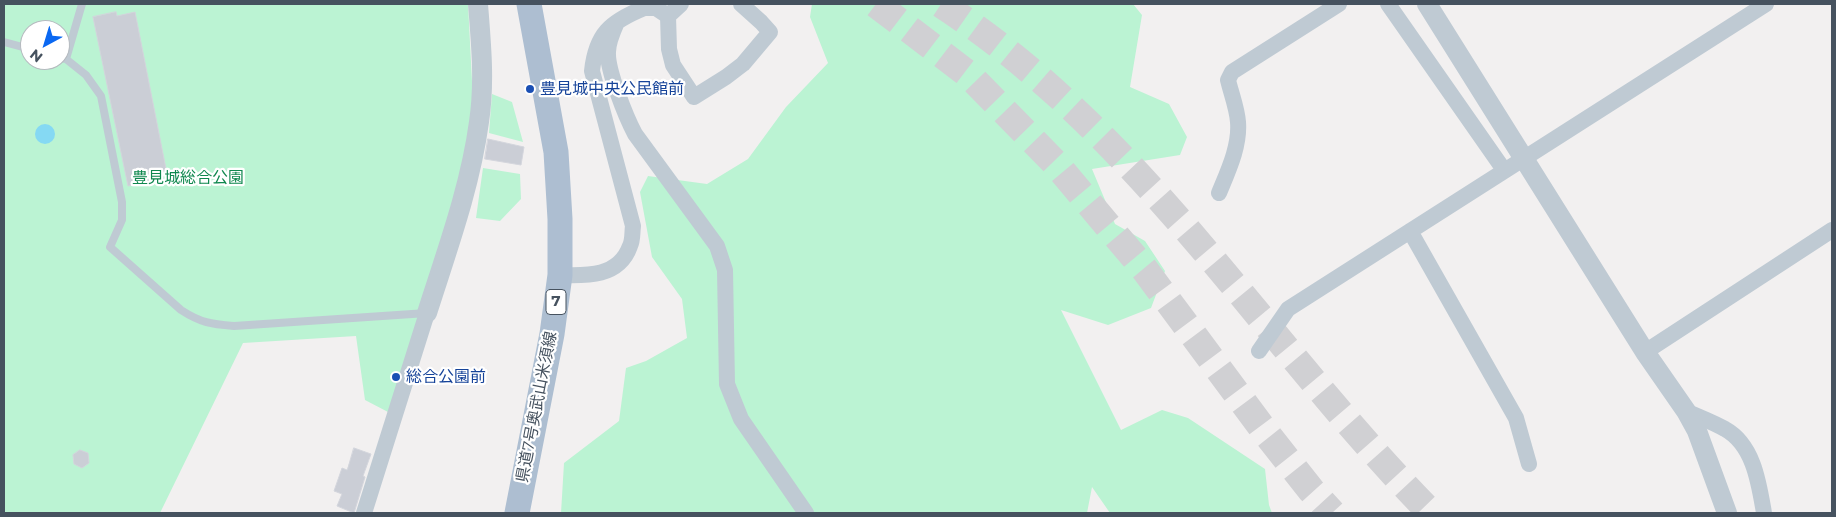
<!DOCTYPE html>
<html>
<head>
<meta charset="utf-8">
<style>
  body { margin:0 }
  #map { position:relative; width:1836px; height:517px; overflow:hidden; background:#f2f0f0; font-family:Montserrat,sans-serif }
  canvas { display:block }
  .frame { position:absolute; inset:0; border:5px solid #46525f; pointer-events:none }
  .north { position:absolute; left:20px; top:20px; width:50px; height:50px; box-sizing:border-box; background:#fff; border:1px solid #b5babf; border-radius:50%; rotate:219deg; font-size:14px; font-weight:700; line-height:20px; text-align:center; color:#46525f }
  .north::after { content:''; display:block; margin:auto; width:18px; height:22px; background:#0a68f2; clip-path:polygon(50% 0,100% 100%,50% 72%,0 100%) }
</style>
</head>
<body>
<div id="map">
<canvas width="1836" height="517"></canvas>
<div class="frame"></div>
<div class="north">N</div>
</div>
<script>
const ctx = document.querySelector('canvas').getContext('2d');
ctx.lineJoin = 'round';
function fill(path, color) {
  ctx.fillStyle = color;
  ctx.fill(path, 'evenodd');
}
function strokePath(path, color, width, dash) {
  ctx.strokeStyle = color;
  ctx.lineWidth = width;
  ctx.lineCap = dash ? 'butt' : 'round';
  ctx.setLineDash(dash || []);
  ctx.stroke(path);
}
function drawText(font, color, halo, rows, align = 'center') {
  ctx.font = font + ' Montserrat,"Noto Sans JP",sans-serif';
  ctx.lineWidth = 4.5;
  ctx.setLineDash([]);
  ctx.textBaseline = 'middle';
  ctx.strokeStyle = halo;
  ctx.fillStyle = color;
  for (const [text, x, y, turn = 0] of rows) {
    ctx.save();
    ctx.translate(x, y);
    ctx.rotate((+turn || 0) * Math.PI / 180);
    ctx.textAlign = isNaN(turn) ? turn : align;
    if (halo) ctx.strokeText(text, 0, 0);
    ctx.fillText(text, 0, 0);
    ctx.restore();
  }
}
const green = new Path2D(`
  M 4,4 L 468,4 L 474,119 L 452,216 L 388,412 L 365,400 L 356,336 L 243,343 L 160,513 L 4,513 ZM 30,30 L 60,30 L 60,60 L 30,60 Z
  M 812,4 L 1133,4 L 1142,15 L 1130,87 L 1169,104 L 1187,137 L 1180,155 L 1092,169 L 1115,224 L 1145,241 L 1165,271 L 1151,308 L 1108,325 L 1061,310 L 1121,430 L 1162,410 L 1188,418 L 1265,469 L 1269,505 L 1272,513 L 1110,513 L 1092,487 L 1087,513 L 561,513 L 564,463 L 619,421 L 626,368 L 646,361 L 687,338 L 682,299 L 652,257 L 640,192 L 648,176 L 707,184 L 748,159 L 786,107 L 828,63 L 810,17 Z
  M 492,94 L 512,102 L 523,142 L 489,133 Z
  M 483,168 L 520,174 L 521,199 L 500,221 L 476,218 Z`);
const water = new Path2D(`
  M35 134a10 10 0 1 1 20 0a10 10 0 1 1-20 0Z`);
const building = new Path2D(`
  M 116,12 L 117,16 L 135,12 L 167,174 L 152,176 L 152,181 L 128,186 L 93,17 Z
  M 488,139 L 524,147 L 521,165 L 485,159 Z
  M 354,448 L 371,454 L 363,476 L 365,477 L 354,513 L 337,506 L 342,494 L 334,491 L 342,468 L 347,470 Z
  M 80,450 L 88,453 L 89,463 L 82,468 L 74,464 L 73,455 Z`);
const motorwayTunnel = new Path2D(`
  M 876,4 L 969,75 L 1056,164 L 1145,270 L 1266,433 L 1311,490 L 1332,513
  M 941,4 C 1142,134 1266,345 1431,513`);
const service = new Path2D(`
  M 4,42 L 30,49
  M 60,58 L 66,59 L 86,75 L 101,96 L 122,202 L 122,220 L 110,247 L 181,310 C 201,323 211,324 234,326 L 427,313
  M 66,59 L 82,4`);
const minor = new Path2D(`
  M 1388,4 L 1504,170
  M 644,8 L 656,8 L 668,16 L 669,49 L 673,65 L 694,97 L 726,77 L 743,64 L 770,32 L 761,22 L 741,4
  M 668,16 L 681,4
  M 617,22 C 613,31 608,42 608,52 C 607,70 626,117 635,134 L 717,246 L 725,270 L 727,384 L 741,419 L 806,513
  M 1219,193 C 1228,171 1240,146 1238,122 C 1237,108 1231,93 1228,80 L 1232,72 L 1339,4
  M 1410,231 L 1516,418 L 1529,464
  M 560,275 C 587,276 619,277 630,246 C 633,240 632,233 633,226 L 592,71 C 596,34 610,22 644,8 L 644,4
  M 1259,351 L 1288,309 L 1766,4
  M 1645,352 L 1832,230
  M 1686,411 C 1699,417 1713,422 1725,429 C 1754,445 1759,484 1764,513
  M 364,513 L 427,313`);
const tertiary = new Path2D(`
  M 1427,4 L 1645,352 L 1686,411 L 1697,431 L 1727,513
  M 427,313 C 447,250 470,188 479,122 C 485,82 481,43 478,4`);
const primary = new Path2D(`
  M 517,513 L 552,334 L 560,275 L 560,219 L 556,152 L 529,4`);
const markers = [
  [530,89,5,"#1a4fb4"],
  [396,377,5,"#1a4fb4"]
];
const shields = [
  [556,302,20]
];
const shieldNames = [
  ["7",556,302]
];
const transitNames = [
  ["豊見城中央公民館前",540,89],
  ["総合公園前",406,377]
];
const parkNames = [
  ["豊見城総合公園",188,178]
];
const streetNames = [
  ["県道7号奥武山米須線",537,407,-79]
];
fill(green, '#bbf3d3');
fill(water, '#85d9f3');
fill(building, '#cbced6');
strokePath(building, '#d3d5dc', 1);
strokePath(motorwayTunnel, '#d0d0d3', 28, [28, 14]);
strokePath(service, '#bfcad3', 8);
strokePath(minor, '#bfcad3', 16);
strokePath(tertiary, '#bfcad3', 20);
strokePath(primary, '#adbed1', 25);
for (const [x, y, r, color] of markers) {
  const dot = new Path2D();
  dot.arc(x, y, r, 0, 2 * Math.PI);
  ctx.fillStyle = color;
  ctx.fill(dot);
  strokePath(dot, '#fff', 2);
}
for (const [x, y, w] of shields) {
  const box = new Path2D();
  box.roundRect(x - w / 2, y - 12.5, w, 25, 4);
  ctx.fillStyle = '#fff';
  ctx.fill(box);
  strokePath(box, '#46525f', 1);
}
drawText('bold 15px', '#46525f', null, shieldNames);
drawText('16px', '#164399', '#fff', transitNames, 'left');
drawText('16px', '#10884f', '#fff', parkNames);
drawText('16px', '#46525f', '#fff', streetNames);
</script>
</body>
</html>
